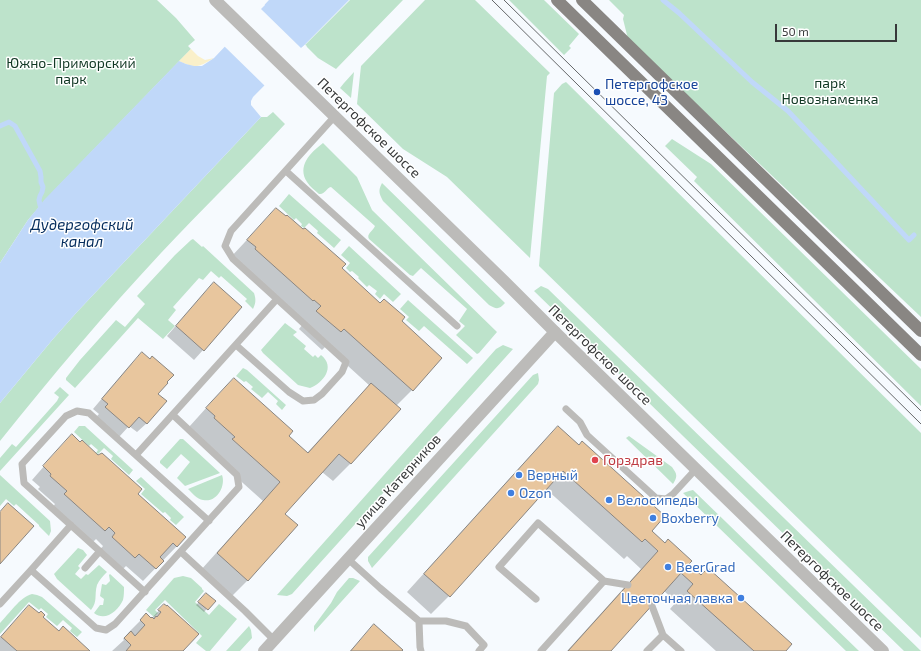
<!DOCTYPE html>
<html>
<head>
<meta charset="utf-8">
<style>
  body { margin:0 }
  #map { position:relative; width:921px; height:651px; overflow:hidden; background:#f6fafe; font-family:"Exo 2",sans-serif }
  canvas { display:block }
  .scale { position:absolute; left:775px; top:24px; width:122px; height:18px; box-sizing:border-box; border:2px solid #37393a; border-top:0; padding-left:5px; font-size:12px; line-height:14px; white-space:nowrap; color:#37393a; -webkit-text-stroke:3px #fff; paint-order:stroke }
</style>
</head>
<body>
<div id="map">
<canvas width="921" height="651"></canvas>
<div class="scale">50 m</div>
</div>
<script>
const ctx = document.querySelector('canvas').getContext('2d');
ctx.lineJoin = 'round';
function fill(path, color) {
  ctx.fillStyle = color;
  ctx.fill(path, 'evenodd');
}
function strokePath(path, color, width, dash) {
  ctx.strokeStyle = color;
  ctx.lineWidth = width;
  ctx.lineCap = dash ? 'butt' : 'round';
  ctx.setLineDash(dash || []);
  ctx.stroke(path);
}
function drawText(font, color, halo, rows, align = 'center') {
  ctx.font = font + ' "Exo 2",sans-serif';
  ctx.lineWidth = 3;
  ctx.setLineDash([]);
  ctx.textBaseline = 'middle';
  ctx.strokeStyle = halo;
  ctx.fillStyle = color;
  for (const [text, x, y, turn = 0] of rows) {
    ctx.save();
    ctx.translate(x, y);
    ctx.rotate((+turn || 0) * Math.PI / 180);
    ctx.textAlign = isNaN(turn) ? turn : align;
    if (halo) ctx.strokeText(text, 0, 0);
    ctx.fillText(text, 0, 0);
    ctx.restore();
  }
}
const green = new Path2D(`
  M 0,0 L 157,0 L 176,18 L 195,40 L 188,46 L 191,49 L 46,199 L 28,220 L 0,263 Z
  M 350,0 L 403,0 L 336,69 L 318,58 L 305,45 Z
  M 425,0 L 475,0 L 550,73 L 547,76 L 530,258 L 447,177 L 403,149 L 357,104 L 361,66 Z
  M 509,0 L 544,0 L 579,34 L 569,46 L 571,48 L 564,55 Z
  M 609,0 L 921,0 L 921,317 L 628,39 L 623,19 L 624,15 Z
  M 354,72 L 351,98 L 340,88 L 344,83 Z
  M 566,82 L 921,433 L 921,638 L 539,266 L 554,93 L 562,84 Z
  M 273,112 L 285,124 C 245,168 202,209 161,253 C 105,313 52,376 0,441 L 0,403 L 53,339 L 77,312 L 261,117 L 267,117 Z
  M 672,139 L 711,164 L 921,369 L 921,406 L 694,181 L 697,177 L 665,146 Z
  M 323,143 L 357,177 L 372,210 L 497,332 L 479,353 L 477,354 L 456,335 L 465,326 L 459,321 L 467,309 L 421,268 L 413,276 L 410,275 L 369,239 C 366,234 373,231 375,226 L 331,187 C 326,188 325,195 319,194 C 315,190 310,187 307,182 C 297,166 310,153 323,143 Z
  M 382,183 L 505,303 C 499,310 496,309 489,305 L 383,201 C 379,193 378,191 382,183 Z
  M 289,194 L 341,240 L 334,248 L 317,233 L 318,231 L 309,223 L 304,228 L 301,226 L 302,224 L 296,218 L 294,220 L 279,206 Z
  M 193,239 L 202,247 L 203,246 L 254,293 C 256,299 256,303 253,309 L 245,301 L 247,299 L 221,276 L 219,278 L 211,271 L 203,280 L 199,278 L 173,307 L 176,310 L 168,320 L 175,326 L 163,339 L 138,318 L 75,388 L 66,380 L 66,378 L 80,360 L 116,320 L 125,327 L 145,304 L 137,296 L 175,255 L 191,240 Z
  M 349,246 L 401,294 L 393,302 L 384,294 L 380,299 L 375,294 L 377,291 L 369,285 L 367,287 L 358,278 L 359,277 L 352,271 L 350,272 L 346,268 L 350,263 L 341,255 Z
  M 541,286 L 548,289 L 921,651 L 904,651 L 534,291 Z
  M 408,300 L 473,358 L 467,364 L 424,326 L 419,331 L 406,320 L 409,317 L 400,309 Z
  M 285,323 L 297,332 L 293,335 L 306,346 L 304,349 L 313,357 L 315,355 L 318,358 L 321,355 C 336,367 323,383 310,388 L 298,385 L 263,353 L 261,350 Z
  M 503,345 L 513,349 L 292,594 L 287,596 L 277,595 L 496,349 Z
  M 243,368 L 247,370 L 286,405 L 282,410 L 276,404 L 278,401 L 268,392 L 262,398 L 251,389 L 253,387 L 246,381 L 244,382 L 236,376 Z
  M 538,373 L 539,380 L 538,384 L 372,568 L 368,561 L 368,557 L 533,375 Z
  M 60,387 L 69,395 L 0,471 L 0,458 L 12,444 L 16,447 L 57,401 L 59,397 L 54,393 Z
  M 79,426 L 85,426 L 87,428 L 133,470 L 129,475 L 111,459 L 113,456 L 104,448 L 98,454 L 96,453 L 98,450 L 91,444 L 89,446 L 74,432 Z
  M 629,436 L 672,467 C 677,474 678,476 673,484 L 626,438 Z
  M 180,439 L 183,439 L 220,473 L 185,486 L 177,478 L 190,462 L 181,454 L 167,469 L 160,463 L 160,461 Z
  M 0,475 L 50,521 L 51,531 L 49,536 L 39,526 L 39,525 L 16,504 L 14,506 L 6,499 L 0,506 Z
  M 222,475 C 226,486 217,503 203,500 C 197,499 192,493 188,489 Z
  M 141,477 L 184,517 L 176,525 L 170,520 L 171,518 L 165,512 L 163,513 L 141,494 L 145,489 L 136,481 Z
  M 693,490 L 859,651 L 846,651 L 683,493 L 689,491 Z
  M 78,548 L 83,550 L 87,555 L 78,566 L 80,568 L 75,574 L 81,579 L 86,574 L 88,575 L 99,565 L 107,572 C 103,576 99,580 97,585 C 94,596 98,601 91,610 L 57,579 L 54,574 Z
  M 110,574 L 124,587 C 124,591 124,596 123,600 C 118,611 105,622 94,613 L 100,605 L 103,605 L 104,599 L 100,596 L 102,584 L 106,585 L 110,581 L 109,575 Z
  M 183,576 L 191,578 L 202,588 L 202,589 L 204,591 L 195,602 L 209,615 L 219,604 L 237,619 L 210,651 L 206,651 L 196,643 L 202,636 L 165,600 L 155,610 L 158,613 L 154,617 L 146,610 L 174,578 Z
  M 349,578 L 353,578 L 360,581 L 314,632 L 314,626 L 331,603 L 337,592 Z
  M 32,594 L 37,595 L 42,597 L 82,632 L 77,637 L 70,631 L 72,628 L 63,620 L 57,626 L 46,617 L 48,614 L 41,608 L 39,610 L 29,602 L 0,634 L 0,623 C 9,614 20,597 32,594 Z
  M 249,626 L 251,630 L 252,638 L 240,651 L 226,651 Z`);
const sand = new Path2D(`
  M 191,49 L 198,56 L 205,60 L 214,58 C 199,67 196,69 179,61 Z`);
const water = new Path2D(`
  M 269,0 L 349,0 L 253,97 L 251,101 L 251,105 L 261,117 L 77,312 L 53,339 L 0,403 L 0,263 L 28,220 L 45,199 L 179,61 L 186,64 L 194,66 L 202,66 L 214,58 Z`);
const pier = new Path2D(`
  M 263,3 L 265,5 L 261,9 L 301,48 L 305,45 L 307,46 L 266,87 L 223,45 Z`);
const shadow = new Path2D(`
  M 276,209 L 341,268 L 380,304 L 400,321 L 441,358 L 412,390 L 396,406 L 399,409 L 350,464 L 333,481 L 322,472 L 284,514 L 248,580 L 230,598 L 200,571 L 263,501 L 215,458 L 189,427 L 216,397 L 234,379 L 288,436 L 307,453 L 354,402 L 370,386 L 326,346 L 322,350 L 299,329 L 303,324 L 230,258 L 259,227 Z
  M 214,284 L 203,350 L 194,360 L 167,336 L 204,293 Z
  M 132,363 L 157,394 L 147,423 L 137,432 L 129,426 L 119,437 L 96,417 L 99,414 L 93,409 Z
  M 558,427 L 651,531 L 785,651 L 716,651 L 670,609 L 676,602 L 664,591 L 610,651 L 567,651 L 641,569 L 627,556 L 624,559 L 546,489 L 449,596 L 431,614 L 407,592 L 540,445 Z
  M 60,448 L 136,494 L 177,546 L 143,581 L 126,566 L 122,570 L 100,550 L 103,546 L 96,539 L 92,543 L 52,508 L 55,504 L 38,489 L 40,487 L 32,480 Z
  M 207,594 L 214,601 L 204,612 L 196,605 Z
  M 164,605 L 182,651 L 112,651 L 124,640 L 123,639 L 129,632 L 146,615 L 151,619 Z
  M 29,606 L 59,633 L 89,651 L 0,651 L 0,637 Z
  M 374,626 L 401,651 L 350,651 Z`);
const stream = new Path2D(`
  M 663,0 L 679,13 L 752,82 L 788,111 L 909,240 L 914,235
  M 0,126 L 9,122 L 15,126 L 40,171 L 41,177 L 41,182 L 43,187 L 42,192 L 40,196 L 39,200 L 40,205`);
const building = new Path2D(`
  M 276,208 L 286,216 L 287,215 L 303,229 L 305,228 L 346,264 L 342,268 L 380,303 L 384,299 L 405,317 L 402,321 L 442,358 L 413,391 L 344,329 L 341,332 L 316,311 L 321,306 L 314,300 L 313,301 L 255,249 L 256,247 L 247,240 Z
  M 214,282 L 242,307 L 204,351 L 176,326 Z
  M 142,352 L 150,359 L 152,356 L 174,375 L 167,382 L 168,383 L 158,394 L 167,401 L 147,424 L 139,417 L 129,428 L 105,407 L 108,404 L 102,399 Z
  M 234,378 L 293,431 L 289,436 L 308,453 L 371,383 L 401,409 L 351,464 L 339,454 L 285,514 L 298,525 L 248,581 L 217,553 L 280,482 L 232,439 L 235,437 L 214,418 L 215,416 L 206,408 Z
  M 558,426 L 579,445 L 582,441 L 665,516 L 652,531 L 665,543 L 668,539 L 692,561 L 689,564 L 701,575 L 708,568 L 792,644 L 786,651 L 754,651 L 687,591 L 693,584 L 681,573 L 611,651 L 568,651 L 658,551 L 645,539 L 642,542 L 563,471 L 450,597 L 424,574 Z
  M 72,434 L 80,442 L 82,440 L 98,455 L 102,453 L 142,489 L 138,494 L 186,537 L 177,547 L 173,543 L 160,557 L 164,561 L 156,569 L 139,554 L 135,558 L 112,537 L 115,533 L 109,527 L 105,531 L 64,494 L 67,491 L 50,476 L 51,474 L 43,466 Z
  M 8,503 L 34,526 L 0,564 L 0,512 Z
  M 206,593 L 216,601 L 208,610 L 198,602 Z
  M 164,604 L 167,606 L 167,605 L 199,634 L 183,651 L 126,651 L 131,645 L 124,638 L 131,631 L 135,636 L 145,625 L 140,620 L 146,613 L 151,618 L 152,617 L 154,619 L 156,616 L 157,617 L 161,612 L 158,610 Z
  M 29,605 L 39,613 L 41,611 L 45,615 L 43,617 L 59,631 L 63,626 L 90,651 L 17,651 L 1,637 Z
  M 374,624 L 403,650 L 402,651 L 351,651 Z`);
const service = new Path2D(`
  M 286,171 L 457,326
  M 236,345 L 289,392 L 303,401 L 314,400 L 322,394 L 342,372 L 346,362 L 233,259 L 225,246 L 231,231 L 335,116
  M 566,409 L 580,422 L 587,435 L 656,498 L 666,499 L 673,494 L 696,469
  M 136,455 L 277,299
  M 181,552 L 245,611 L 274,640
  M 348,559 L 380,588 L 419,621 L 446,621 L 466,626 L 484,645 L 479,651
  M 85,568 L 100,551
  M 31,570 L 71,525
  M 145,592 L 24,483 L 22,464 L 66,416 L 77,411 L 89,413 L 209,521
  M 536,599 L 499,567 L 538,523 L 604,581 L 628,585
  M 0,604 L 31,570 L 96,628 L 106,630 L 115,624 L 239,487 L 237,475 L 173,415
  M 652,606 L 663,635
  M 419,621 L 420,647 L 421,651
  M 541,651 L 604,581
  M 647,651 L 663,635 L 681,651`);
const minor = new Path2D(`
  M 264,651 L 555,332`);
const tertiary = new Path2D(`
  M 215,0 L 504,281 L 555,332 L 883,651`);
const primary = new Path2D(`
  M 557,0 L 921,355
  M 582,0 L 921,331`);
const tram = new Path2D(`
  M 492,0 L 921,424
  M 504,0 L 921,411`);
const markers = [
  [597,92,4,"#1a4fb4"],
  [595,460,4,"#e0444e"],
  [519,475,4,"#3f7fe0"],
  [511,493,4,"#3f7fe0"],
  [609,500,4,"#3f7fe0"],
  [653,518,4,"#3f7fe0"],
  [668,567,4,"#3f7fe0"],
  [741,598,4,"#3f7fe0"]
];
const parkNames = [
  ["Южно-Приморский",71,63],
  ["парк",71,79],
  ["парк",830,83],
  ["Новознаменка",830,99]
];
const transitNames = [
  ["Петергофское",605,84],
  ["шоссе, 43",605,100]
];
const streetNames = [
  ["Петергофское шоссе",369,128,44],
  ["Петергофское шоссе",600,355,44],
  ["улица Катерников",398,481,-48],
  ["Петергофское шоссе",832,581,44]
];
const healthNames = [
  ["Горздрав",603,460]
];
const shopNames = [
  ["Верный",527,475],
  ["Ozon",519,493],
  ["Велосипеды",617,500],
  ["Boxberry",661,518],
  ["BeerGrad",676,567],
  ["Цветочная лавка",733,598,"right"]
];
const waterNames = [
  ["Дудергофский",82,225],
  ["канал",82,242]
];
fill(green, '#bde3cb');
fill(sand, '#faf0ca');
fill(water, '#c0d8f9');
fill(pier, '#f6fafe');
fill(shadow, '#0003');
strokePath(stream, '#c0d8f9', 5);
fill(building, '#e8c69e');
strokePath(building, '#898581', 1);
strokePath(service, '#bcbbb9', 7);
strokePath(minor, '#bcbbb9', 12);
strokePath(tertiary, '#bcbbb9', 12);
strokePath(primary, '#898683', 12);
strokePath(tram, '#66686a', 1);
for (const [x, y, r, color] of markers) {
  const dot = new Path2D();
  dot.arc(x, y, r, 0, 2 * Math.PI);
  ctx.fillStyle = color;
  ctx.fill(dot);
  strokePath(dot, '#fff', 1.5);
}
drawText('14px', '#113824', '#fff', parkNames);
drawText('14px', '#164399', '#fff', transitNames, 'left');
drawText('14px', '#37393a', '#fff', streetNames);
drawText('14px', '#be3a42', '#fff', healthNames, 'left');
drawText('14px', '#366cbe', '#fff', shopNames, 'left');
drawText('italic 15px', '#052d5d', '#fff', waterNames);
</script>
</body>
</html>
